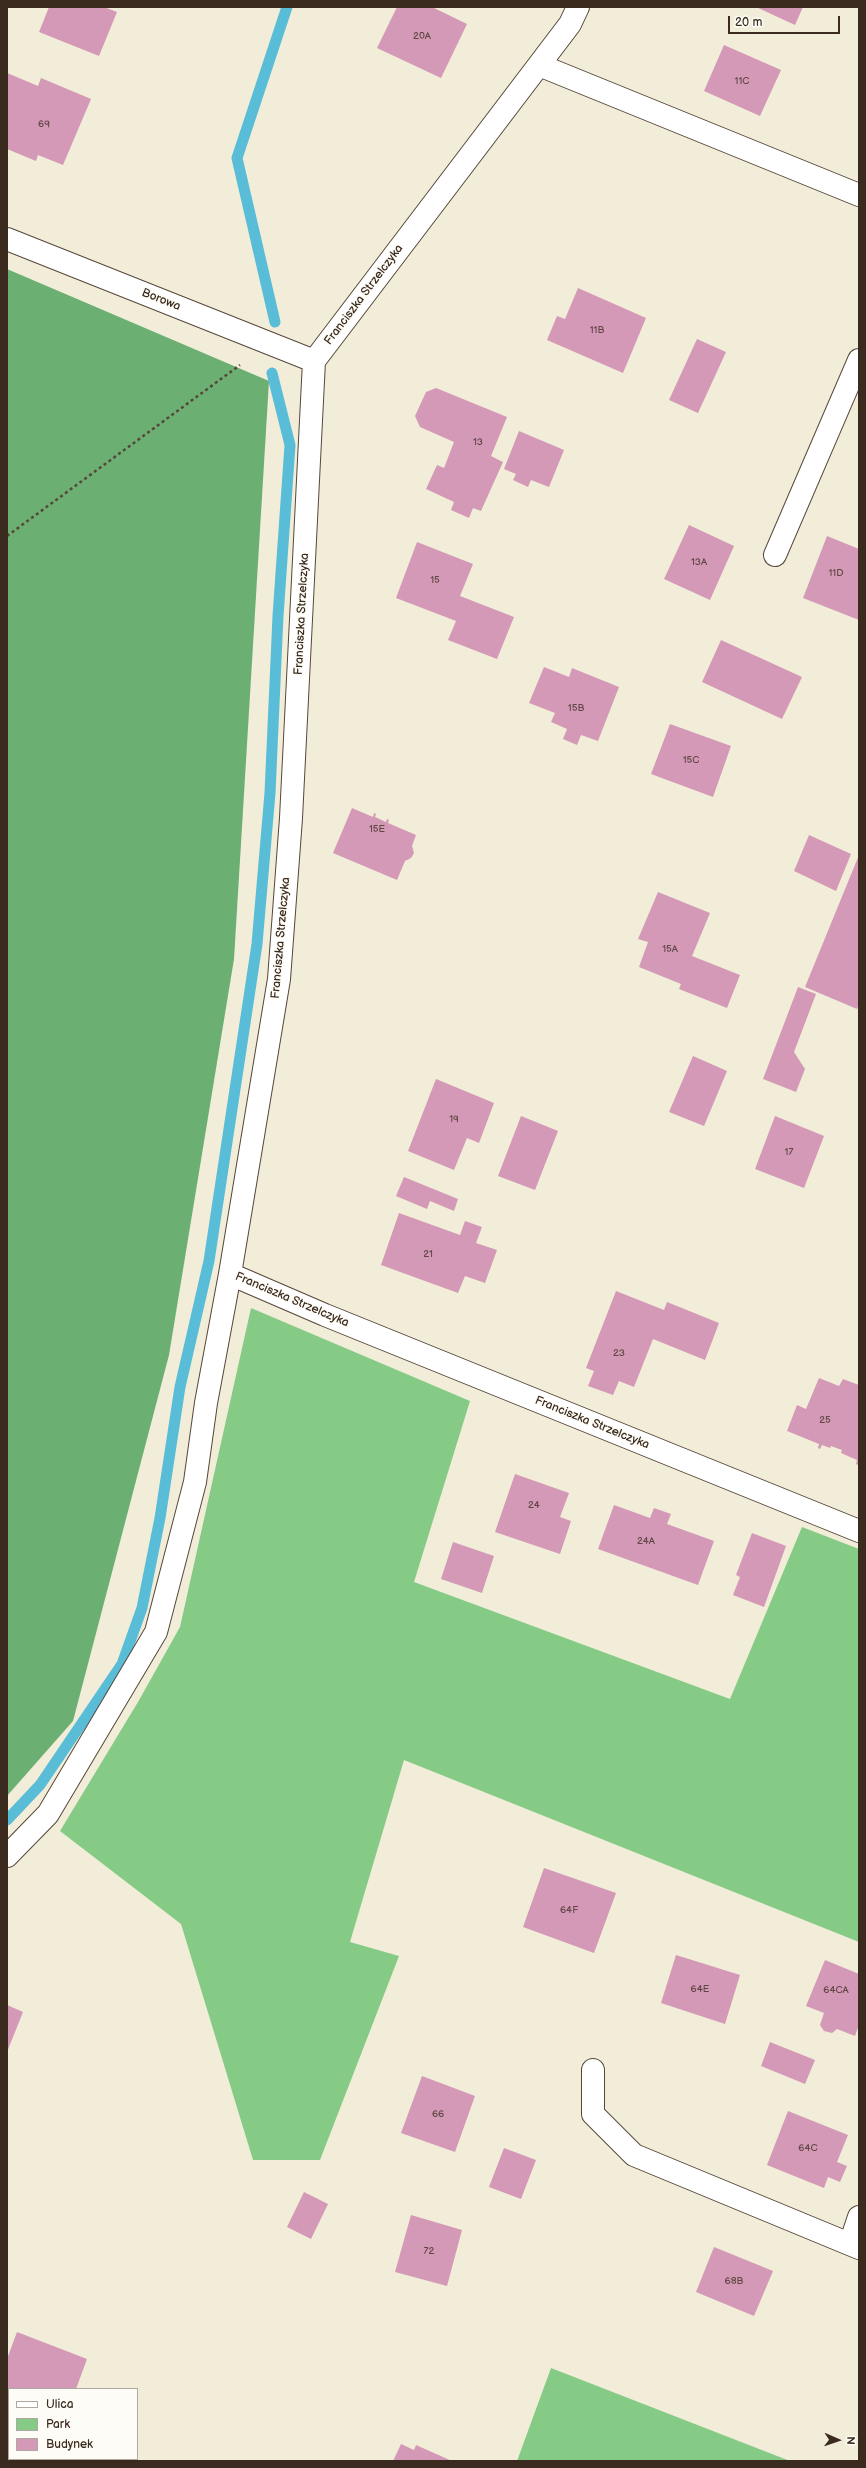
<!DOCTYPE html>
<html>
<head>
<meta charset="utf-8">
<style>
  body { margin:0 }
  #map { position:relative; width:866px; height:2468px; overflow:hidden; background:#f2edd8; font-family:"Balsamiq Sans",sans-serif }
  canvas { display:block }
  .frame { position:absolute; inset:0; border:8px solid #3b2a1e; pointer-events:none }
  .legend { position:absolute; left:8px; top:2388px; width:130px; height:72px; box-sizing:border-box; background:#fdfcf7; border:1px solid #afa8a0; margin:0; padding:5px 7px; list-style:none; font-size:12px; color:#3b2a1e }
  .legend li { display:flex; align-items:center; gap:8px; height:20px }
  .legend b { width:20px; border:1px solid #afa8a0 }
  .north { position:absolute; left:818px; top:2420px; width:40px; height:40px; -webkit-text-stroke:3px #fdfcf7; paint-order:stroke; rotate:92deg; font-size:11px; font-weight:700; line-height:16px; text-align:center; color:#3b2a1e }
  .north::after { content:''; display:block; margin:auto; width:14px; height:18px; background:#3b2a1e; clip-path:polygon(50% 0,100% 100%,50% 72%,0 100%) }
  .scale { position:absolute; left:728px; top:16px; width:112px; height:18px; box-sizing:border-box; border:2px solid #3b2a1e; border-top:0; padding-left:5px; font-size:12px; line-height:14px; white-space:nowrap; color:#3b2a1e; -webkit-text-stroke:3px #fdfcf7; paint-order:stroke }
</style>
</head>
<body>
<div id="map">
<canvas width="866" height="2468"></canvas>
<div class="frame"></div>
<ul class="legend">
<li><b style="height:5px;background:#fff"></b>Ulica</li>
<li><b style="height:11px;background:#85cb86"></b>Park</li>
<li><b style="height:11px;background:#d399b6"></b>Budynek</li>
</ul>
<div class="north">N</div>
<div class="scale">20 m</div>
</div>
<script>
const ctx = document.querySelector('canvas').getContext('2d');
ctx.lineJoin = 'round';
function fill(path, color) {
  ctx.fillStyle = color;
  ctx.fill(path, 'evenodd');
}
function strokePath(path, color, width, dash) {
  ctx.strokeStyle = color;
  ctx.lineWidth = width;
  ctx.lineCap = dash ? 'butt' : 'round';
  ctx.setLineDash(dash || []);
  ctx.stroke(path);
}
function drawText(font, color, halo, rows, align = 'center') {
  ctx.font = font + ' "Balsamiq Sans",sans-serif';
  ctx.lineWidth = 3;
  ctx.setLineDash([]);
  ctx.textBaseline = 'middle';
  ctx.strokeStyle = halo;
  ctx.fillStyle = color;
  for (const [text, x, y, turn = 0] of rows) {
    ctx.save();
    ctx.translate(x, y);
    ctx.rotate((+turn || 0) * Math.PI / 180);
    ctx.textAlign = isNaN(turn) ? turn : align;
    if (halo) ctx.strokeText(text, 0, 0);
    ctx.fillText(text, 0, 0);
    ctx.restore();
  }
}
const green = new Path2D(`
  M 251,1308 L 470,1401 L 414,1582 L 730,1699 L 802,1527 L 859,1549 L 859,1942 L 404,1760 L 350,1942 L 399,1956 L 320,2160 L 253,2160 L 181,1924 L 60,1831 L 138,1702 L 180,1627 Z
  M 551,2368 L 790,2461 L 517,2461 Z`);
const forest = new Path2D(`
  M 7,269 L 269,381 L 234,959 L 169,1355 L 73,1721 L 7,1796 Z`);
const stream = new Path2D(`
  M 275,322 L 237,158 L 287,7
  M 7,1820 L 40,1785 L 122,1664 L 142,1608 L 160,1518 L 180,1387 L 209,1261 L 257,944 L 270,793 L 278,616 L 290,445 L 272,373`);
const building = new Path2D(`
  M 49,7 L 104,7 L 117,12 L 99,56 L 39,32 Z
  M 397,7 L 432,7 L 467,24 L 441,78 L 377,48 Z
  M 756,7 L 803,7 L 795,25 Z
  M 724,45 L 781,70 L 760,116 L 704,91 Z
  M 7,73 L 38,86 L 41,78 L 91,99 L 63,165 L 38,155 L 36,161 L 7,149 Z
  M 578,288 L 646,318 L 623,373 L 547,340 L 557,316 L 565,319 Z
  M 697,339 L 726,352 L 698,413 L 669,400 Z
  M 436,388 L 507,417 L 491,456 L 503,462 L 481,511 L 473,508 L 469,518 L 451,510 L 454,502 L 426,489 L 437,465 L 444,468 L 454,442 L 420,427 L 415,416 L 426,392 Z
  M 519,431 L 564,450 L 549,487 L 531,480 L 528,487 L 513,480 L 516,474 L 504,469 Z
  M 689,525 L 734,546 L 710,600 L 664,579 Z
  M 827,536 L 859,549 L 859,620 L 803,598 Z
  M 417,542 L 473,564 L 460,596 L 514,617 L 497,659 L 448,640 L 456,621 L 396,598 Z
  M 721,640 L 802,677 L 782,719 L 702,682 Z
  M 544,667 L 569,677 L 572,668 L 619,687 L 598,741 L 581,735 L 577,745 L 563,739 L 567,729 L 551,722 L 555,713 L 529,703 Z
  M 670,724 L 731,746 L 713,797 L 651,774 Z
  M 352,808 L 373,817 L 374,813 L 376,814 L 375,817 L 386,822 L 387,819 L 389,820 L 388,823 L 416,835 L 412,846 L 414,853 L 411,858 L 405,861 L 397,880 L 333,853 Z
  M 809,835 L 851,854 L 836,891 L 794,871 Z
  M 859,855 L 859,1004 L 857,1009 L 805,987 Z
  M 658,892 L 710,913 L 692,956 L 740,975 L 727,1008 L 679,989 L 681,984 L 639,967 L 648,942 L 638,939 Z
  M 798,987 L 816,994 L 794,1052 L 805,1069 L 796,1092 L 763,1079 Z
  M 693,1056 L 727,1071 L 704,1126 L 669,1112 Z
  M 436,1079 L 494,1103 L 479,1143 L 467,1138 L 454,1170 L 408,1151 Z
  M 521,1116 L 558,1131 L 535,1190 L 498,1176 Z
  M 775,1116 L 824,1136 L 804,1188 L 755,1169 Z
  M 404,1177 L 458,1199 L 454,1211 L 430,1201 L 427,1209 L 396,1196 Z
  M 399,1213 L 460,1235 L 465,1221 L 482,1227 L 476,1243 L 497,1250 L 485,1283 L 465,1276 L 458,1293 L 381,1265 Z
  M 616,1291 L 664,1310 L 667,1302 L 719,1323 L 705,1360 L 653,1339 L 634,1387 L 619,1381 L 613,1395 L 588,1386 L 594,1371 L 586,1368 Z
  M 819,1378 L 839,1386 L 843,1379 L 859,1385 L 858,1465 L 856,1464 L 857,1460 L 841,1453 L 842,1450 L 831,1446 L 830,1448 L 822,1445 L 820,1449 L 818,1448 L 819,1444 L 787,1431 L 797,1405 L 806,1409 Z
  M 515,1474 L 569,1493 L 560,1517 L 571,1521 L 560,1554 L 495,1532 Z
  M 614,1505 L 650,1518 L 654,1508 L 671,1514 L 667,1524 L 714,1541 L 698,1585 L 598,1549 Z
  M 752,1533 L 786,1546 L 764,1607 L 733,1595 L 740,1577 L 736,1575 Z
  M 453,1542 L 494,1556 L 482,1593 L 441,1579 Z
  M 544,1868 L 616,1893 L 594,1953 L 523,1927 Z
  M 676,1955 L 740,1975 L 725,2024 L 661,2003 Z
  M 825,1960 L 859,1974 L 859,2025 L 855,2036 L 837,2029 L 832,2033 L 824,2031 L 820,2025 L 824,2013 L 806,2006 Z
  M 7,2005 L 23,2012 L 7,2052 Z
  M 770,2042 L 815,2060 L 805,2084 L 761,2066 Z
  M 422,2076 L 475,2096 L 455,2152 L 401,2133 Z
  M 788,2111 L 848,2135 L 837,2162 L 847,2166 L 840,2182 L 828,2177 L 824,2188 L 767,2165 Z
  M 504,2148 L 536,2160 L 521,2199 L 489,2187 Z
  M 304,2192 L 328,2204 L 311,2239 L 287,2227 Z
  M 411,2215 L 462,2230 L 447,2286 L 395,2272 Z
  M 714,2247 L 773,2271 L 754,2316 L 696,2292 Z
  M 17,2332 L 87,2359 L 76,2389 L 9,2389 L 9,2422 L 7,2421 L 7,2359 Z
  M 401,2444 L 414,2450 L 416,2445 L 452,2461 L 393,2461 Z`);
const path = new Path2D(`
  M 7,536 L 240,365`);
const minor = new Path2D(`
  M 578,7 L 570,24 L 314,361 L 291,818 L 279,979 L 230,1274 L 325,1315 L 859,1531
  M 539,65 L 859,195
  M 7,239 L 314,361
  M 775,555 L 859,360
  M 7,1856 L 48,1814 L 156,1632 L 195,1482 L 206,1403 L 230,1274
  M 593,2070 L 593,2114 L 634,2155 L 859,2248
  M 850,2244 L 859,2217`);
const numberNames = [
  ["20A",422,36],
  ["11C",742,81],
  ["69",44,124],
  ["11B",597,330],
  ["13",478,442],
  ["13A",699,562],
  ["11D",836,573],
  ["15",435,580],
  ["15B",576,708],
  ["15C",691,760],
  ["15E",377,829],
  ["15A",670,949],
  ["19",454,1119],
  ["17",789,1152],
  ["21",428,1254],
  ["23",619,1353],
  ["25",825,1420],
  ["24",534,1505],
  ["24A",646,1541],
  ["64F",569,1910],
  ["64E",700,1989],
  ["64CA",836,1990],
  ["66",438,2114],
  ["64C",808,2148],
  ["72",429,2251],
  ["68B",734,2281]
];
const streetNames = [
  ["Franciszka Strzelczyka",364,295,-53],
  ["Borowa",161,300,22],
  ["Franciszka Strzelczyka",302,614,-87],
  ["Franciszka Strzelczyka",281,938,-85],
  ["Franciszka Strzelczyka",292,1300,23],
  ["Franciszka Strzelczyka",592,1423,22]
];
fill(green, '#85cb86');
fill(forest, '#6caf73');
strokePath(stream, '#59bdd8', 11);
fill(building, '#d399b6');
strokePath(minor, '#56473a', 24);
strokePath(path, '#56473a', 2.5, [3, 3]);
strokePath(minor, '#fff', 22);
drawText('10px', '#614644', null, numberNames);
drawText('12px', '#3b2a1e', '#fdfcf7', streetNames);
</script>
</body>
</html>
